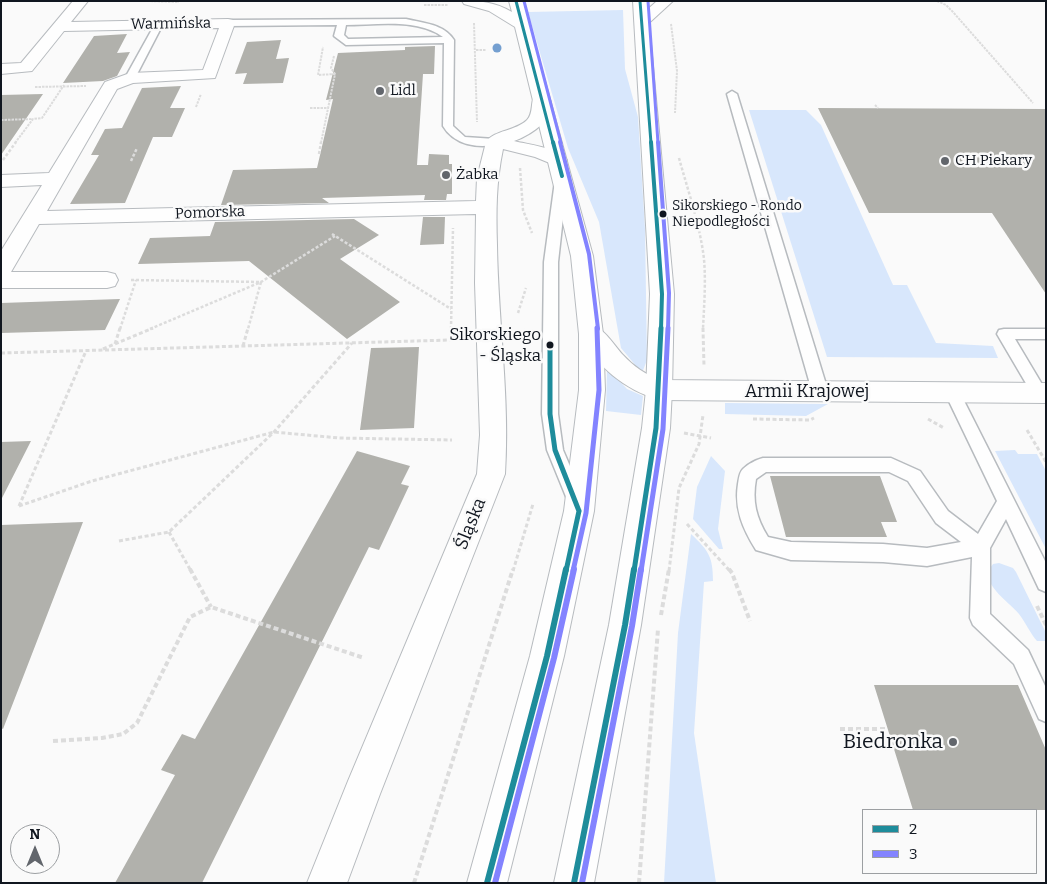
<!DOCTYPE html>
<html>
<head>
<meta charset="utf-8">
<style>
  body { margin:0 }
  #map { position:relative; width:1047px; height:884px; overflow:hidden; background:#fafafa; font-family:Bitter,serif }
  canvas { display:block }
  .frame { position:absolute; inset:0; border:2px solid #10161f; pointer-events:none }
  .legend { position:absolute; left:862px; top:809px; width:175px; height:65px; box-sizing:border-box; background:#fafafa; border:1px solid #9c9fa2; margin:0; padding:6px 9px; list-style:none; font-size:15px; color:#10161f }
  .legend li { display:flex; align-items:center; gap:10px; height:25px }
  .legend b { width:25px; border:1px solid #9c9fa2 }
  .north { position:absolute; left:10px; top:824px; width:50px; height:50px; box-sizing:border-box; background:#fafafa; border:1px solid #9c9fa2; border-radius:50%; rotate:0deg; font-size:14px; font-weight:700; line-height:20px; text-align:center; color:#10161f }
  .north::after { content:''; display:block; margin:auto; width:18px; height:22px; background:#62666c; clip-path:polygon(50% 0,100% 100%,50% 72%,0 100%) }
</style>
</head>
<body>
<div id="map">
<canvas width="1047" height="884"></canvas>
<div class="frame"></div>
<ul class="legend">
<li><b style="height:6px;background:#1e8c9b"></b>2</li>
<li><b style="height:6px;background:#8383ff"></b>3</li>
</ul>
<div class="north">N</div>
</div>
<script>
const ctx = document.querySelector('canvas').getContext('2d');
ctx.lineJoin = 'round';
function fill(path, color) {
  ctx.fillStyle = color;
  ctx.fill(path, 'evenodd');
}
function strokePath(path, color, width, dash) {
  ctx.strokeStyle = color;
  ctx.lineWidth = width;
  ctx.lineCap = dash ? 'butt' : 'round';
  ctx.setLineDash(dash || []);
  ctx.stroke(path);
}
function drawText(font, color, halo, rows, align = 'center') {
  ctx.font = font + ' Bitter,serif';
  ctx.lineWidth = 5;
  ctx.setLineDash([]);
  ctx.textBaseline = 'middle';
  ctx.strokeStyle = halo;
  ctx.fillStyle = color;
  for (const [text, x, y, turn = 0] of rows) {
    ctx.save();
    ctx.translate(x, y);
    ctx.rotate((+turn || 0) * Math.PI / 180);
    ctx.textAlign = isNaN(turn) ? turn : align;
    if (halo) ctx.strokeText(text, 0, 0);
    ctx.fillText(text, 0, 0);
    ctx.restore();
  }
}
const green = new Path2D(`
  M 623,10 L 625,69 L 638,117 L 645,229 L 647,360 L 642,373 L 621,348 L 599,222 L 568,148 L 528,12 Z
  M 749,110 L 806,110 L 821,125 L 893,285 L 907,285 L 936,343 L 993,346 L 998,358 L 827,357 Z
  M 607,368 L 627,389 L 643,396 L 641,415 L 606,411 Z
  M 725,403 L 828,404 L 806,416 L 725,414 Z
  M 1015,450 L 1018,454 L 1037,454 L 1046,471 L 1046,549 L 995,451 Z
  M 711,456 L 725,471 L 718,529 L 723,549 L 719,549 L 693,519 L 697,487 Z
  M 691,534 C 709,551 713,557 713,581 L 704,582 L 694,733 L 716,883 L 664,883 L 678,633 Z
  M 999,563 L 1013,568 L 1016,572 L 1046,633 L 1046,641 L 1037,641 C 1030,633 1026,623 1019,614 C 1009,601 977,583 993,564 Z`);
const building = new Path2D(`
  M 127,34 L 117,53 L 130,52 L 117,76 L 103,81 L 63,83 L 94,36 Z
  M 281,40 L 276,59 L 289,58 L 283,83 L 243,84 L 247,73 L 235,74 L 247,42 Z
  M 435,46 L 434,74 L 423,74 L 417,165 L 428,165 L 429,154 L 449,155 L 449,164 L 452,164 L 452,194 L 447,194 L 446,200 L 424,200 L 425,195 L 322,198 L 329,203 L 221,205 L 233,170 L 317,168 L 333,99 L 326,100 L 338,53 L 405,50 L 405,47 Z
  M 181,86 L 170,108 L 185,108 L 172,137 L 153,137 L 125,203 L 70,204 L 99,155 L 91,155 L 105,129 L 122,128 L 142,88 Z
  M 43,94 L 1,155 L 1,95 Z
  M 818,108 L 1046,109 L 1046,294 L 992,213 L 869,213 Z
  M 423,217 L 445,217 L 444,244 L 420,245 Z
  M 354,219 L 379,235 L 340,259 L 400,302 L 347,339 L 249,261 L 138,264 L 150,238 L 210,236 L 215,222 Z
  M 120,299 L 105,330 L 1,333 L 1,303 Z
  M 419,347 L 414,428 L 360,430 L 371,348 Z
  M 31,441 L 1,500 L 1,442 Z
  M 357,451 L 410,466 L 401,484 L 409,486 L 379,550 L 369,547 L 202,883 L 115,883 L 175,775 L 161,770 L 182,734 L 195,739 Z
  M 770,476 L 880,476 L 897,522 L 881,522 L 887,537 L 786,537 Z
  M 83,522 L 3,729 L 1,728 L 1,525 Z
  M 874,685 L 1018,685 L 1046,750 L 1046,810 L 913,810 Z`);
const pathFar3 = new Path2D(`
  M 147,1 L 179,2
  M 937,1 L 946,5 L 953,12 L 1033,103
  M 424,5 L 448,5
  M 474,23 L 477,122
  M 671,24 L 677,71 L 675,113
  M 476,50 L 486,50
  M 334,56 L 331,68 L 335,74
  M 35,87 L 86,86
  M 875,105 L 878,108
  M 196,107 L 201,94
  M 310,108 L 328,108
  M 1,120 L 33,119
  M 15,143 L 33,119 L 42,118 L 64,85
  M 321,143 L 335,74 L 318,75 L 323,47`);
const pathFar2 = new Path2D(`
  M 319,154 L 321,142
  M 679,158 C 688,191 700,225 704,259 C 706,283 704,306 703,329
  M 3,160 L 16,142
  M 131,161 L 137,148
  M 520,168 L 523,210 L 532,233
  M 332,234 L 451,309
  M 131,280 L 261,282 L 248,329
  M 518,313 L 526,288
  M 120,329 L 136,280
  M 150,329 L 261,282 L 335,236
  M 451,329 L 453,228`);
const pathFar1 = new Path2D(`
  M 703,328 L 704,366
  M 115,344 L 120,328
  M 243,346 L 248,328
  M 103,349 L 153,328
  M 1,353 L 451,340 L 451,328
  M 753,419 L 810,420 L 814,418
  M 928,419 L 944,428
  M 1027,430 L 1046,462
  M 684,433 L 711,438
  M 19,506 L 92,481 L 274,432 L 339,438 L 452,440
  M 19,506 L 86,351
  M 687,524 L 730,571
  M 169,532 L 191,571
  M 119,541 L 169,532 L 274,432 L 352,343
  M 513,571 L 533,504
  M 669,571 L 679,488 L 699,444 L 703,415`);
const path = new Path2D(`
  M 190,569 L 211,607
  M 729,569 L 732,573 L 750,621
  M 1037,606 L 1046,625
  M 661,615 L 669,569
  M 840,729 L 888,729
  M 53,741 L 102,738 L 123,734 L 137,723 L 190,617 L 211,607 L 364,658
  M 414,883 L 513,569
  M 639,883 L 658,629`);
const service = new Path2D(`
  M 406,19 C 423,23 444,24 454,40 L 453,126 L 465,137 L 495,139 L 499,140 L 500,142 L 499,144 C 478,149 454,145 443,126 L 444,43 L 346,45 L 334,36 L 337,25 L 228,26 L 224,23 L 228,20 ZM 346,25 C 376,25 417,18 443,37 L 348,39 L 344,35 Z
  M 159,21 L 163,24 L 135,78 L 130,81 L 127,80 L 125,78 L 155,24 Z
  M 732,91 L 737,94 L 828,391 L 825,395 L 820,397 L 815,395 L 812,391 L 727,94 Z
  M 561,178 L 567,181 L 558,262 L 558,414 L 563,450 L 584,499 L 581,504 L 575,507 L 569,504 L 547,450 L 542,414 L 544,262 L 555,181 Z
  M 1004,329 L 1046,329 L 1046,339 L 1015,339 L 1046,391 L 1044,397 L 1039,399 L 1034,397 L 997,334 L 999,330 Z
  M 953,387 L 958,389 L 1046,563 L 1046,592 L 1039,589 L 1006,519 L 990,548 L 990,614 L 1028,650 L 1046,688 L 1046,722 L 1039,719 L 1014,664 L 973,625 L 970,618 L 972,557 L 927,566 L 883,562 L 791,560 L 756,550 C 743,529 734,509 738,484 C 739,479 739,473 743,469 C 748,464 756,460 763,458 L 891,458 L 920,471 L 948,511 L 978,534 L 997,501 L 945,393 L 948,389 ZM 766,472 L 889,472 L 908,481 L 936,523 L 961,542 L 927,548 L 883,544 L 791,542 L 768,537 C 756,518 752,501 756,479 Z`);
const minor = new Path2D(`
  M 73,1 L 88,1 L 71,22 L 228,19 L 233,20 L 235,23 L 215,78 L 133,83 L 117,89 L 47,211 L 476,201 L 477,178 L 486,142 C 494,130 516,131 527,120 C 534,113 530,102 535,94 L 541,93 L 547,94 C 562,116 531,135 514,141 C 529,145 557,147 567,160 L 564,164 L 557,166 L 535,157 L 503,149 C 496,182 496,211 497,245 C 498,321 510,398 505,474 L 380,794 L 347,883 L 307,883 L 348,781 L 477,474 L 480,435 L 475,283 L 476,214 L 39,224 L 11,272 L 107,272 L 115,274 L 118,280 L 115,286 L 107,288 L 1,288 L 1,251 L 42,185 L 1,187 L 1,175 L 49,173 L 105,82 L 130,73 L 203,70 L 219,28 L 64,31 L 32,71 L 1,74 L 1,64 L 21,63 Z
  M 591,325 C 605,329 613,344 623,355 C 633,366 646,375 660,380 L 1046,383 L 1046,403 L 659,400 C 624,389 597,367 579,334 L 582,328 Z`);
const tertiary = new Path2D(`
  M 462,1 C 481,1 495,2 512,12 L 509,1 L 523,1 L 593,256 L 603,334 L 605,390 L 594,511 L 564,656 L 507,883 L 467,883 L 530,656 L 564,511 L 579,390 L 579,334 L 571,256 L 515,27 L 489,11 L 464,4 Z
  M 633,1 L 647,1 L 648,9 L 657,1 L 673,1 L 649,23 L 674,294 L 672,390 L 670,428 L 641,625 L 594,883 L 554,883 L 609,625 L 642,428 L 646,390 L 650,294 Z`);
const bus1Far3 = new Path2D(`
  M 516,1 L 553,143
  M 640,1 L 651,143`);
const bus1Far2 = new Path2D(`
  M 553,142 L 562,176
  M 651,142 L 662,294 L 661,329`);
const bus1Far1 = new Path2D(`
  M 550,345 L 550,414 L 555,450 L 579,511
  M 566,571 L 579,511
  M 634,571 L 656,428 L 661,328`);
const bus1 = new Path2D(`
  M 487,883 L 547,656 L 566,569
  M 574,883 L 625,625 L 634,569`);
const bus2Far3 = new Path2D(`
  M 524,1 L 561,143
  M 648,1 L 658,143`);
const bus2Far2 = new Path2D(`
  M 560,142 L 589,254 L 598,329
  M 658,142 L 669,293 L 668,329`);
const bus2Far1 = new Path2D(`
  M 573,571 L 586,513 L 599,390 L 597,328
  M 641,571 L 663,429 L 668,328`);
const bus2 = new Path2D(`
  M 495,883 L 554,658 L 574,569
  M 582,883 L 632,626 L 641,569`);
const trees = [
  [497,48]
];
const markers = [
  [380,91,5,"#62666c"],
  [945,161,5,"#62666c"],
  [446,175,5,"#62666c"],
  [663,214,4.5,"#10161f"],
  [550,345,4.5,"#10161f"],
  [953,742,5,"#62666c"]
];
const farBusnames = [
  ["Sikorskiego - Rondo",672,206],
  ["Niepodległości",672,222]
];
const farStreetnames = [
  ["Warmińska",171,24,-1],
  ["Pomorska",210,213,-2]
];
const farPoinames = [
  ["Lidl",390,91],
  ["CH Piekary",955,161],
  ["Żabka",456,175]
];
const busNames = [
  ["Sikorskiego",541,335],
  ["- Śląska",541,356]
];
const streetNames = [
  ["Armii Krajowej",807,392],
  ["Śląska",471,524,-68]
];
const nearPoinames = [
  ["Biedronka",943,742]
];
fill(green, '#d8e7fc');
fill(building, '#b1b1ac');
strokePath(service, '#b7bbbf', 3);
strokePath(minor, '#b7bbbf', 2);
strokePath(tertiary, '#b7bbbf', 2);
strokePath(pathFar3, '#dcdcdc', 2, [2.5, 1]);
strokePath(pathFar2, '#dcdcdc', 2.5, [3, 2]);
strokePath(pathFar1, '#dcdcdc', 3, [4, 2.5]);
strokePath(path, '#dcdcdc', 4, [5, 3]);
fill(service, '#fefefe');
fill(minor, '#fefefe');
fill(tertiary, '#fefefe');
strokePath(bus1Far3, '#1e8c9b', 3);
strokePath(bus1Far2, '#1e8c9b', 4);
strokePath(bus1Far1, '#1e8c9b', 5);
strokePath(bus1, '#1e8c9b', 6);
strokePath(bus2Far3, '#8383ff', 3);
strokePath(bus2Far2, '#8383ff', 4);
strokePath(bus2Far1, '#8383ff', 5);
strokePath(bus2, '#8383ff', 6);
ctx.fillStyle = '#749fd0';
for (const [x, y] of trees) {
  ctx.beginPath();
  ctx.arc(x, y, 4.5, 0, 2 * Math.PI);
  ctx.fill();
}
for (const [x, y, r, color] of markers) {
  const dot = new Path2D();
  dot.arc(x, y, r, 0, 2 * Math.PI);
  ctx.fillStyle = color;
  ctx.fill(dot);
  strokePath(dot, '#fafafa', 2);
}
drawText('14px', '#10161f', '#fafafa', farBusnames, 'left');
drawText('15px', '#10161f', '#fafafa', farStreetnames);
drawText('15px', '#10161f', '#fafafa', farPoinames, 'left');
drawText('17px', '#10161f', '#fafafa', busNames, 'right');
drawText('18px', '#10161f', '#fafafa', streetNames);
drawText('21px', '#10161f', '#fafafa', nearPoinames, 'right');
</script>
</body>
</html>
